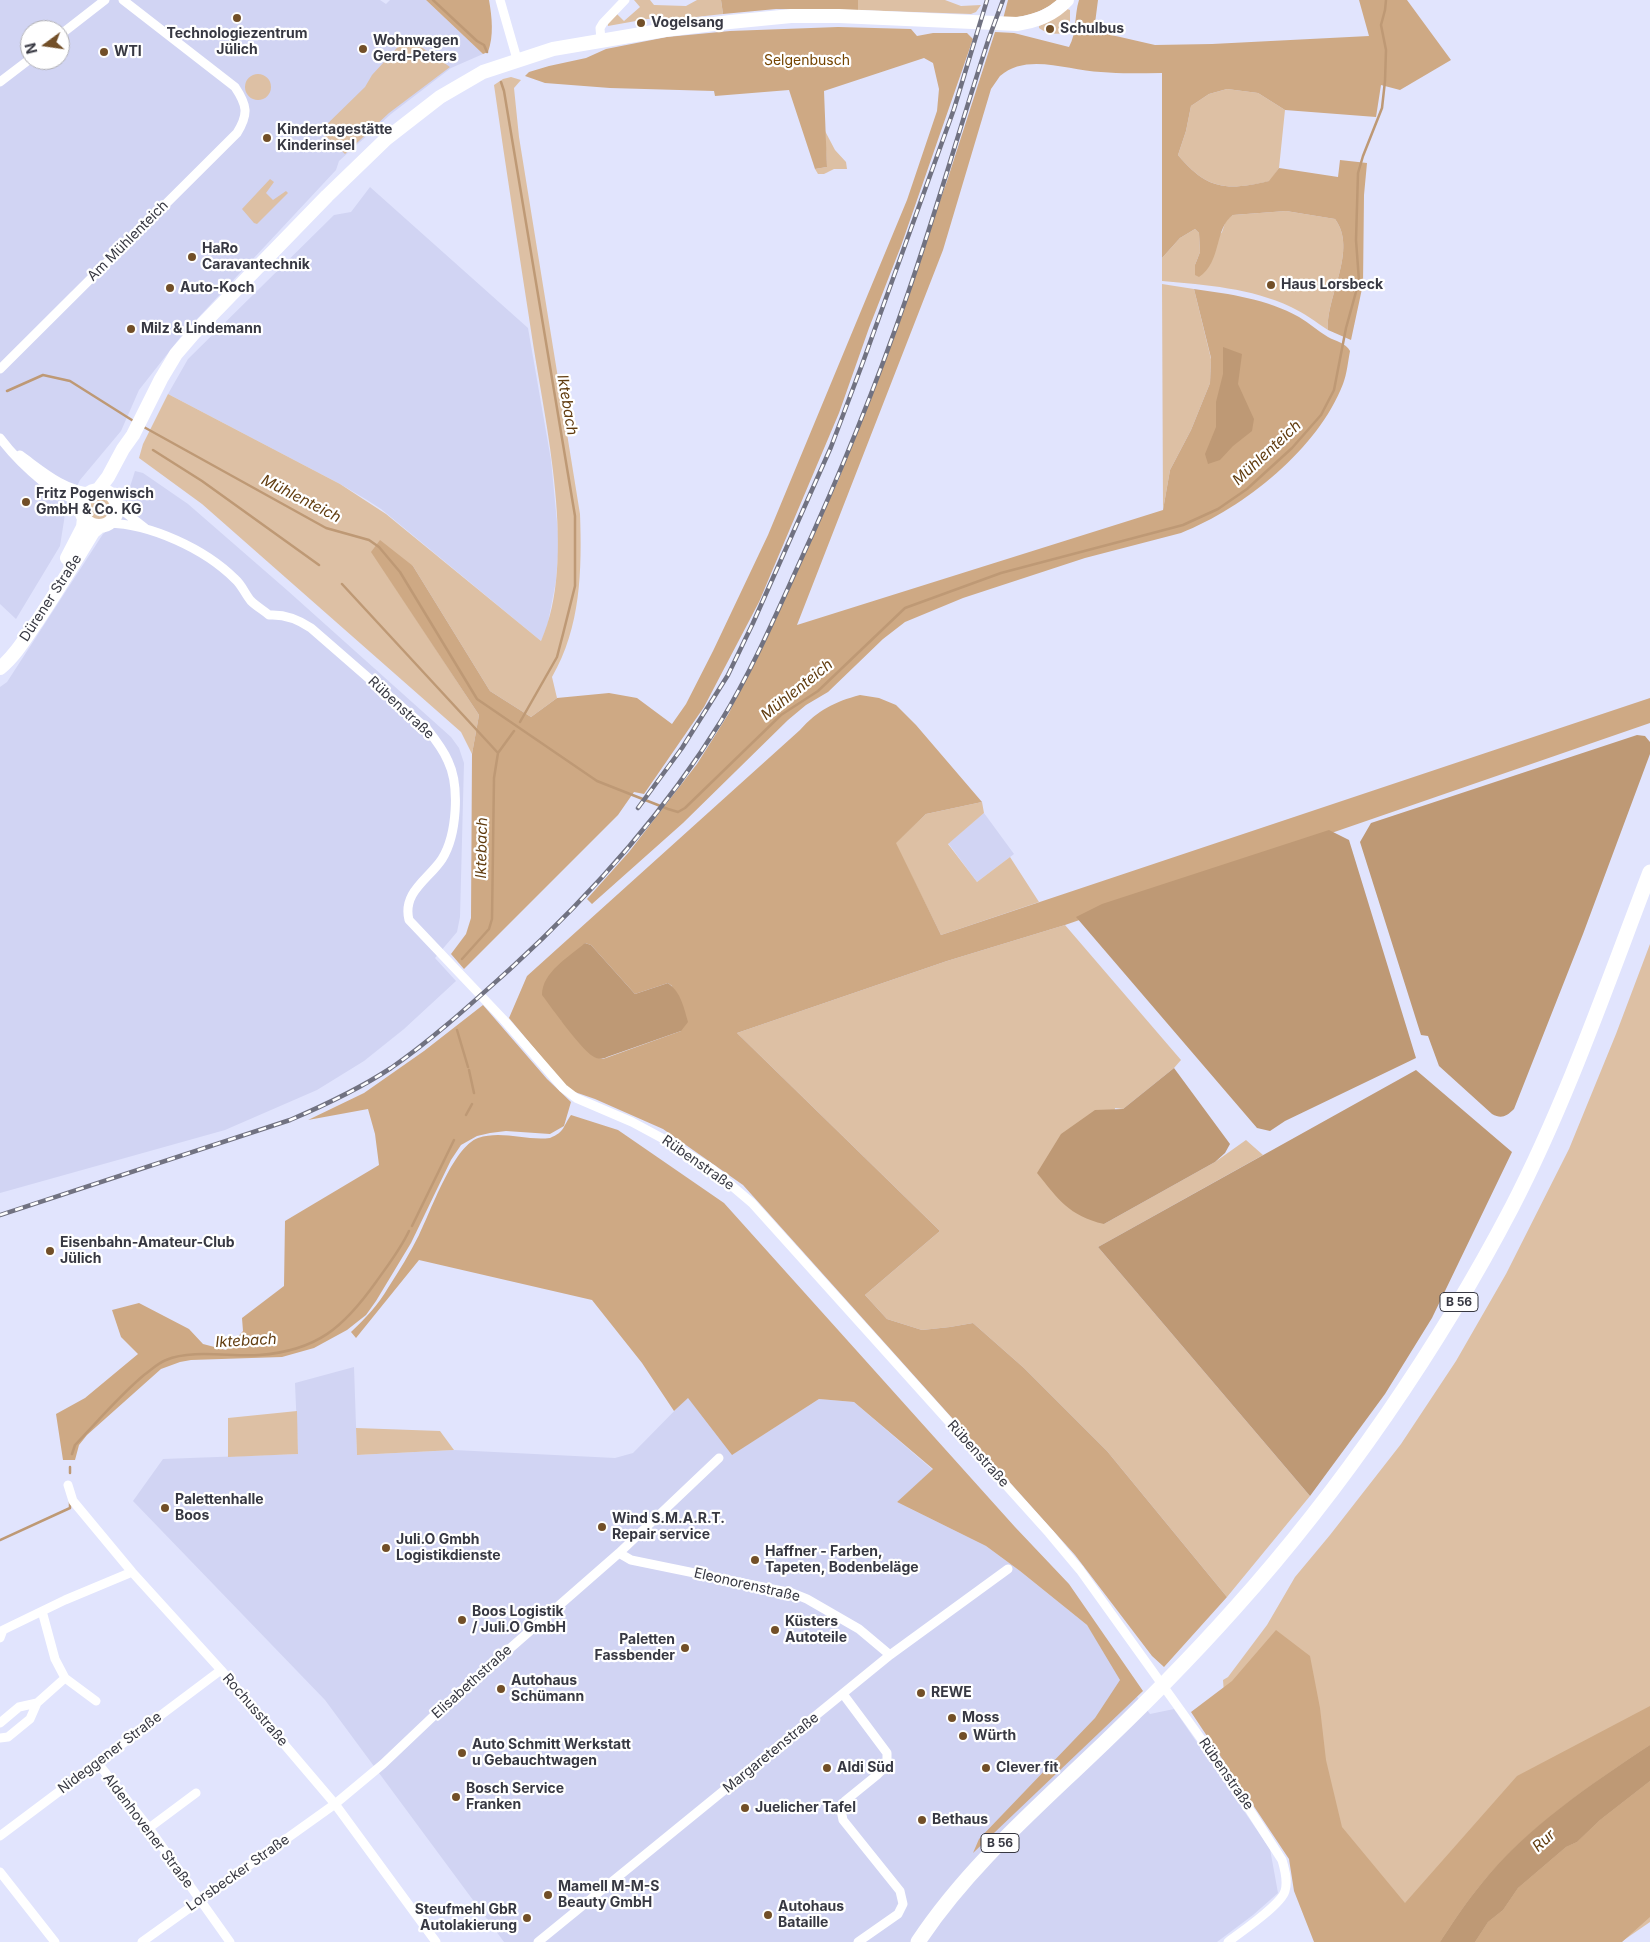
<!DOCTYPE html>
<html>
<head>
<meta charset="utf-8">
<style>
  body { margin:0 }
  #map { position:relative; width:1650px; height:1942px; overflow:hidden; background:#e1e4fd; font-family:Inter,sans-serif }
  canvas { display:block }
  .north { position:absolute; left:20px; top:20px; width:50px; height:50px; box-sizing:border-box; background:#fff; border:1px solid #afafb3; border-radius:50%; rotate:256deg; font-size:14px; font-weight:700; line-height:20px; text-align:center; color:#373842 }
  .north::after { content:''; display:block; margin:auto; width:18px; height:22px; background:#724f28; clip-path:polygon(50% 0,100% 100%,50% 72%,0 100%) }
</style>
</head>
<body>
<div id="map">
<canvas width="1650" height="1942"></canvas>
<div class="north">N</div>
</div>
<script>
const ctx = document.querySelector('canvas').getContext('2d');
ctx.lineJoin = 'round';
function fill(path, color) {
  ctx.fillStyle = color;
  ctx.fill(path, 'evenodd');
}
function strokePath(path, color, width, dash) {
  ctx.strokeStyle = color;
  ctx.lineWidth = width;
  ctx.lineCap = dash ? 'butt' : 'round';
  ctx.setLineDash(dash || []);
  ctx.stroke(path);
}
function drawText(font, color, halo, rows, align = 'center') {
  ctx.font = font + ' Inter,sans-serif';
  ctx.lineWidth = 4.5;
  ctx.setLineDash([]);
  ctx.textBaseline = 'middle';
  ctx.strokeStyle = halo;
  ctx.fillStyle = color;
  for (const [text, x, y, turn = 0] of rows) {
    ctx.save();
    ctx.translate(x, y);
    ctx.rotate((+turn || 0) * Math.PI / 180);
    ctx.textAlign = isNaN(turn) ? turn : align;
    if (halo) ctx.strokeText(text, 0, 0);
    ctx.fillText(text, 0, 0);
    ctx.restore();
  }
}
const built = new Path2D(`
  M 0,0 L 380,0 L 386,4 L 390,0 L 426,0 L 483,54 L 451,68 L 391,114 L 339,161 L 336,170 L 183,334 L 139,390 L 121,431 L 80,480 L 66,508 L 60,546 L 16,619 L 0,604 ZM 30,30 L 60,30 L 60,60 L 30,60 Z
  M 370,187 L 528,328 L 551,460 L 559,543 L 556,581 L 547,628 L 541,641 L 381,509 L 367,500 L 340,484 L 168,394 L 188,359 L 334,215 L 351,212 Z
  M 135,471 L 143,473 L 188,504 L 288,591 L 451,737 L 459,748 L 464,763 L 460,917 L 457,932 L 435,958 L 456,981 L 404,1029 L 364,1061 L 317,1090 L 225,1130 L 0,1193 L 0,687 L 7,682 L 103,534 L 120,518 Z
  M 984,813 L 1014,854 L 977,882 L 948,843 Z
  M 354,1367 L 357,1455 L 454,1450 L 615,1458 L 633,1453 L 688,1397 L 733,1454 L 819,1399 L 854,1402 L 933,1470 L 897,1502 L 986,1546 L 1020,1571 L 1087,1625 L 1111,1662 L 1150,1714 L 1174,1709 L 1270,1849 L 1278,1893 L 1253,1915 L 1217,1942 L 504,1942 L 325,1700 L 133,1501 L 163,1459 L 298,1454 L 295,1383 Z`);
const green = new Path2D(`
  M 634,0 L 650,0 L 654,5 L 686,6 L 697,0 L 721,0 L 723,14 L 687,18 L 647,19 L 608,26 L 608,23 L 617,14 L 624,21 L 640,7 Z
  M 858,0 L 945,0 L 961,6 L 981,5 L 976,12 L 971,14 L 858,10 Z
  M 1067,9 L 1070,10 L 1070,22 L 1064,33 C 1058,35 1045,33 1039,28 L 1039,26 L 1050,21 Z
  M 407,37 L 450,67 L 389,113 L 345,154 L 320,131 L 365,87 L 372,75 Z
  M245 87a13 13 0 1 1 26 0a13 13 0 1 1-26 0Z
  M 511,77 L 521,80 L 514,88 L 519,137 L 580,514 C 582,570 581,627 552,677 L 557,698 L 531,717 L 490,691 L 413,566 L 372,552 L 479,715 L 472,754 L 461,732 L 202,504 L 139,458 L 143,444 L 168,394 L 340,484 L 386,514 L 541,641 C 578,560 545,423 532,337 C 519,253 506,169 494,85 L 503,79 Z
  M 1227,89 L 1258,93 L 1285,110 L 1279,168 L 1270,181 C 1227,191 1207,190 1178,155 L 1186,131 L 1191,106 L 1209,94 Z
  M 825,131 L 835,150 L 846,162 L 847,169 L 834,169 L 824,174 L 818,174 L 815,169 L 827,167 Z
  M 270,179 L 274,182 L 266,193 L 273,200 L 286,191 L 288,193 L 257,224 L 254,223 L 242,209 Z
  M 1286,211 L 1335,219 C 1358,250 1326,296 1328,330 C 1316,322 1304,313 1291,307 C 1251,288 1206,285 1162,281 L 1162,258 L 1180,238 L 1195,229 L 1199,233 L 1200,252 L 1195,265 L 1222,232 L 1226,220 L 1233,215 Z
  M 1162,284 L 1194,289 L 1211,359 L 1210,383 L 1191,430 L 1170,470 L 1163,510 Z
  M86 507a13 13 0 1 1 26 0a13 13 0 1 1-26 0Z
  M 982,802 L 984,813 L 948,844 L 977,882 L 1010,857 L 1039,902 L 941,935 L 895,843 L 926,814 Z
  M 1065,925 L 1181,1060 L 1174,1068 L 1123,1109 L 1115,1108 L 1104,1224 L 1215,1162 L 1246,1140 L 1263,1155 L 1098,1247 L 1310,1496 L 1227,1597 L 1107,1451 L 1024,1368 L 973,1323 L 950,1327 L 922,1330 L 887,1319 L 865,1295 L 940,1231 L 737,1033 L 947,961 Z
  M 1650,944 L 1650,1922 L 1621,1942 L 1355,1942 L 1225,1706 L 1223,1680 L 1228,1677 L 1267,1625 L 1295,1577 L 1330,1535 L 1401,1444 L 1456,1361 L 1506,1274 L 1569,1149 L 1616,1034 Z
  M 297,1411 L 298,1454 L 228,1457 L 228,1418 Z
  M 356,1428 L 440,1431 L 454,1450 L 357,1455 Z`);
const forest = new Path2D(`
  M 426,0 L 489,0 C 492,17 494,36 488,52 L 483,54 Z
  M 721,0 L 858,0 L 858,10 L 776,9 L 723,14 Z
  M 1008,0 L 1057,0 C 1043,13 1023,17 1003,19 Z
  M 1079,0 L 1098,0 L 1094,31 L 1155,45 L 1212,44 L 1369,36 L 1359,0 L 1407,0 L 1451,60 L 1400,90 L 1381,85 L 1376,117 L 1285,110 L 1258,93 L 1227,89 L 1209,94 L 1191,106 L 1186,131 L 1178,155 C 1207,190 1227,191 1269,181 L 1279,168 L 1338,177 L 1340,160 L 1367,163 L 1364,195 L 1363,284 L 1351,340 L 1328,330 C 1326,296 1358,250 1335,219 L 1286,211 L 1233,215 C 1214,228 1222,262 1199,277 L 1195,275 L 1195,265 L 1200,252 L 1199,233 L 1195,229 L 1180,238 L 1162,258 L 1162,73 C 1141,73 1121,74 1101,72 C 1070,71 1027,52 1000,76 C 997,80 994,85 991,89 L 943,250 L 797,625 L 1163,510 L 1170,470 L 1191,430 L 1210,383 L 1211,358 L 1194,289 C 1230,294 1267,299 1299,317 C 1309,323 1318,331 1328,337 C 1335,341 1346,343 1350,351 C 1348,361 1347,374 1343,384 C 1318,449 1244,508 1181,533 L 1085,558 L 963,598 L 905,622 L 883,639 L 828,692 L 806,705 L 788,720 L 683,823 L 592,904 L 587,899 L 629,852 L 697,764 L 729,713 L 839,479 L 947,181 L 995,32 L 1014,33 L 1069,47 C 1077,33 1074,16 1079,0 Z
  M 838,27 L 911,29 L 917,36 L 933,33 L 967,33 L 973,39 L 901,246 L 869,328 L 839,413 L 778,557 L 759,602 L 704,707 L 644,794 L 634,792 L 618,815 L 464,969 L 451,954 L 466,934 L 471,918 L 472,754 L 479,715 L 371,552 L 380,540 L 413,566 L 490,691 L 531,717 L 557,698 L 609,693 L 637,698 L 672,724 L 686,704 L 713,651 L 768,535 L 907,200 L 937,111 L 939,89 L 933,63 L 924,58 L 824,91 L 827,167 L 815,169 L 789,90 L 715,96 L 714,91 L 610,88 L 545,83 L 525,76 L 529,72 L 549,66 L 586,58 L 606,49 L 667,37 L 730,31 Z
  M 860,695 L 879,698 L 896,705 L 916,725 L 982,802 L 926,814 L 896,843 L 941,935 L 1650,698 L 1650,723 L 1065,925 L 947,961 L 737,1033 L 940,1231 L 865,1295 L 887,1319 L 922,1330 L 950,1327 L 973,1323 L 1024,1368 L 1107,1451 L 1227,1597 L 1164,1667 L 1152,1656 L 1075,1555 L 743,1185 L 663,1129 L 595,1099 L 569,1090 L 509,1018 L 527,976 L 800,730 C 818,710 834,702 860,695 ZM 585,943 L 591,945 L 635,994 L 668,983 L 672,986 L 681,1031 L 603,1059 L 595,1057 L 561,1020 Z
  M 483,1005 L 547,1079 L 571,1102 L 564,1126 L 550,1134 L 506,1131 L 490,1133 L 477,1136 L 461,1145 L 451,1160 L 411,1243 L 376,1301 L 366,1315 L 347,1330 L 314,1348 L 282,1357 L 191,1360 L 180,1362 L 161,1369 L 87,1435 L 79,1445 L 75,1460 L 63,1460 L 56,1414 L 85,1398 L 138,1354 L 121,1337 L 112,1310 L 139,1303 L 189,1329 L 203,1344 L 226,1350 L 243,1331 L 242,1318 L 284,1286 L 285,1221 L 379,1165 L 375,1134 L 368,1109 L 308,1120 L 364,1093 L 424,1051 Z
  M 571,1115 L 618,1130 L 724,1203 L 1015,1527 L 1069,1584 L 1143,1691 L 973,1853 L 979,1839 L 1095,1718 L 1120,1680 L 1087,1625 L 1020,1571 L 986,1546 L 897,1502 L 933,1469 L 854,1402 L 819,1399 L 732,1455 L 688,1398 L 674,1411 L 642,1363 L 592,1300 L 419,1260 L 356,1338 L 351,1332 C 365,1319 378,1305 388,1288 C 399,1271 410,1253 419,1235 C 431,1211 453,1147 478,1138 C 502,1130 526,1141 550,1138 C 565,1132 563,1126 571,1115 Z
  M 1276,1630 L 1310,1656 L 1320,1708 L 1326,1760 L 1342,1827 L 1405,1903 L 1517,1776 L 1650,1706 L 1650,1745 C 1591,1784 1528,1827 1482,1883 C 1467,1901 1453,1922 1440,1942 L 1314,1942 L 1294,1891 L 1289,1859 L 1191,1712 L 1232,1681 Z
  M 1650,1781 L 1650,1917 L 1622,1942 L 1475,1942 L 1488,1922 L 1503,1910 L 1518,1888 L 1566,1847 L 1577,1842 L 1600,1820 Z`);
const water = new Path2D(`
  M 1223,347 L 1242,354 L 1238,384 L 1254,419 L 1252,431 L 1233,446 L 1220,460 L 1208,464 L 1205,454 L 1216,427 L 1216,402 L 1223,374 Z
  M 1637,735 L 1645,736 L 1650,742 L 1650,754 L 1583,934 L 1514,1109 C 1506,1117 1501,1119 1492,1114 L 1439,1066 L 1428,1036 L 1421,1035 L 1360,842 L 1371,823 Z
  M 1329,830 L 1349,840 L 1416,1058 L 1285,1121 L 1270,1131 L 1257,1128 L 1076,917 L 1102,904 Z
  M 585,943 L 591,945 L 635,994 L 668,983 C 681,992 684,1008 688,1022 L 681,1031 L 607,1057 C 604,1059 600,1059 596,1058 C 583,1053 552,1008 542,995 C 542,972 569,957 585,943 Z
  M 1174,1068 L 1230,1144 L 1225,1153 L 1215,1162 L 1104,1224 C 1069,1216 1058,1199 1037,1173 L 1061,1134 L 1095,1110 L 1123,1109 Z
  M 1416,1070 L 1512,1152 L 1432,1318 L 1385,1394 L 1310,1496 L 1098,1247 Z
  M 1650,1745 L 1650,1781 L 1600,1820 L 1577,1842 L 1566,1847 L 1518,1888 L 1503,1910 L 1488,1922 L 1475,1942 L 1440,1942 C 1453,1922 1467,1901 1482,1883 C 1527,1827 1591,1784 1650,1745 Z`);
const stream = new Path2D(`
  M 433,0 L 477,41 L 484,45 L 487,52
  M 501,82 L 504,91 L 575,516 L 575,586 L 563,634 L 557,657 L 520,722
  M 7,391 L 43,375 L 70,381 L 135,422
  M 142,426 L 326,528 L 369,540 L 379,547 L 400,572 L 477,699 L 597,781 L 668,809 L 678,812 L 685,808 L 781,715 L 818,691 L 905,608 L 1001,573 L 1183,525 L 1218,509 L 1247,489 L 1292,448 L 1321,415 L 1334,390 L 1346,328 L 1359,281 L 1356,240 L 1358,173 L 1363,156 L 1382,108 L 1385,81 L 1386,50 L 1381,25 L 1385,10 L 1386,0
  M 153,450 L 202,481 L 319,565
  M 342,584 L 498,753
  M 462,959 L 489,929 L 492,919 L 494,778 L 498,753 L 514,731
  M 457,1030 L 468,1067
  M 469,1070 L 474,1093
  M 466,1115 L 472,1104
  M 412,1226 L 454,1140
  M 72,1454 L 75,1445 C 98,1421 119,1396 144,1375 C 151,1370 158,1363 166,1360 C 192,1349 231,1357 259,1355 C 317,1351 344,1327 376,1282 C 388,1265 400,1250 409,1231
  M 70,1467 L 70,1473
  M 0,1540 L 70,1508 L 70,1502`);
const minor = new Path2D(`
  M 500,0 L 517,59
  M 60,35 L 105,0
  M 601,40 L 600,28 L 603,23 L 625,0
  M 0,82 L 30,59
  M 0,369 L 237,133 C 249,114 247,105 235,87 L 123,0
  M 0,438 C 12,454 26,468 42,481 C 54,490 71,495 81,508
  M 20,455 C 41,470 64,491 91,492
  M 117,506 L 145,528
  M 108,523 C 151,524 205,549 235,579 C 242,585 245,594 251,601 C 256,606 263,610 269,615 C 285,614 298,619 311,628 L 427,729 C 435,739 443,749 448,761 C 460,786 457,835 442,859 C 429,879 402,892 409,920 L 503,1019 L 563,1088 L 576,1098 L 632,1122 L 671,1143 L 712,1169 L 752,1203 L 1049,1533 L 1080,1570 L 1189,1722 L 1229,1778 L 1282,1860 C 1285,1870 1288,1881 1285,1891 C 1281,1905 1241,1932 1228,1942
  M 68,1485 L 73,1501 L 132,1572 L 221,1670 L 335,1804 L 436,1942
  M 619,1553 L 631,1560 L 792,1593 L 807,1599 L 859,1629 L 890,1655
  M 42,1611 L 55,1659 L 65,1678 L 96,1701
  M 0,1638 L 3,1630 L 65,1600 L 132,1572
  M 843,1694 L 887,1753 L 887,1765 L 877,1775 L 845,1801 L 841,1810 L 843,1820 L 900,1891 L 903,1904 L 898,1914 L 858,1942
  M 0,1723 L 19,1707 L 37,1703
  M 0,1738 L 8,1737 L 30,1719 L 37,1703 L 65,1678
  M 97,1762 L 149,1828 L 230,1942
  M 149,1828 L 196,1793
  M 0,1836 L 221,1670
  M 0,1872 L 55,1942
  M 142,1942 L 335,1804 L 383,1764 L 443,1707 L 619,1553 L 719,1458
  M 538,1942 L 890,1655 L 1008,1569`);
const secondary = new Path2D(`
  M 98,490 L 108,477 L 123,449 L 133,435 L 161,379 L 176,354 L 195,332 L 327,196 L 386,139 L 440,97 L 483,72 L 553,49 L 665,30 L 730,22 L 791,16 L 839,16 L 1017,24 C 1037,21 1053,15 1067,0
  M81 508a18 18 0 1 1 36 0a18 18 0 1 1-36 0Z
  M 67,558 L 83,527 L 84,518
  M 0,668 C 16,655 26,637 38,620 C 57,591 75,562 93,532 L 100,526`);
const primary = new Path2D(`
  M 918,1942 C 963,1874 1024,1819 1083,1763 C 1136,1713 1187,1662 1235,1608 C 1341,1490 1439,1347 1512,1207 C 1567,1100 1607,984 1650,872`);
const rail = new Path2D(`
  M 638,808 L 682,748 L 728,675 L 753,623 L 831,447 L 863,362 L 954,109 L 987,0
  M 0,1215 L 290,1120 C 325,1105 359,1089 391,1068 C 433,1039 471,1004 509,970 C 590,896 663,815 721,721 C 751,672 774,619 798,566 C 839,477 876,386 908,293 C 937,209 961,123 989,38 L 1003,0`);
const markers = [
  [237,18,5,"#724f28"],
  [641,23,5,"#724f28"],
  [1050,29,5,"#724f28"],
  [363,49,5,"#724f28"],
  [104,52,5,"#724f28"],
  [267,138,5,"#724f28"],
  [192,257,5,"#724f28"],
  [1271,285,5,"#724f28"],
  [170,288,5,"#724f28"],
  [131,329,5,"#724f28"],
  [26,502,5,"#724f28"],
  [50,1251,5,"#724f28"],
  [165,1508,5,"#724f28"],
  [602,1527,5,"#724f28"],
  [386,1548,5,"#724f28"],
  [755,1560,5,"#724f28"],
  [462,1620,5,"#724f28"],
  [775,1630,5,"#724f28"],
  [685,1648,5,"#724f28"],
  [501,1689,5,"#724f28"],
  [921,1693,5,"#724f28"],
  [952,1718,5,"#724f28"],
  [963,1736,5,"#724f28"],
  [462,1753,5,"#724f28"],
  [827,1768,5,"#724f28"],
  [986,1768,5,"#724f28"],
  [456,1797,5,"#724f28"],
  [745,1808,5,"#724f28"],
  [922,1820,5,"#724f28"],
  [548,1895,5,"#724f28"],
  [768,1915,5,"#724f28"],
  [527,1918,5,"#724f28"]
];
const shields = [
  [1459,1302,38],
  [1000,1843,38]
];
const shieldNames = [
  ["B 56",1459,1302],
  ["B 56",1000,1843]
];
const poiNames = [
  ["Vogelsang",651,23],
  ["Schulbus",1060,29],
  ["Technologiezentrum",237,34,"center"],
  ["Jülich",237,50,"center"],
  ["Wohnwagen",373,41],
  ["Gerd-Peters",373,57],
  ["WTI",114,52],
  ["Kindertagestätte",277,130],
  ["Kinderinsel",277,146],
  ["HaRo",202,249],
  ["Caravantechnik",202,265],
  ["Haus Lorsbeck",1281,285],
  ["Auto-Koch",180,288],
  ["Milz & Lindemann",141,329],
  ["Fritz Pogenwisch",36,494],
  ["GmbH & Co. KG",36,510],
  ["Eisenbahn-Amateur-Club",60,1243],
  ["Jülich",60,1259],
  ["Palettenhalle",175,1500],
  ["Boos",175,1516],
  ["Wind S.M.A.R.T.",612,1519],
  ["Repair service",612,1535],
  ["Juli.O Gmbh",396,1540],
  ["Logistikdienste",396,1556],
  ["Haffner - Farben,",765,1552],
  ["Tapeten, Bodenbeläge",765,1568],
  ["Boos Logistik",472,1612],
  ["/ Juli.O GmbH",472,1628],
  ["Küsters",785,1622],
  ["Autoteile",785,1638],
  ["Paletten",675,1640,"right"],
  ["Fassbender",675,1656,"right"],
  ["Autohaus",511,1681],
  ["Schümann",511,1697],
  ["REWE",931,1693],
  ["Moss",962,1718],
  ["Würth",973,1736],
  ["Auto Schmitt Werkstatt",472,1745],
  ["u Gebauchtwagen",472,1761],
  ["Aldi Süd",837,1768],
  ["Clever fit",996,1768],
  ["Bosch Service",466,1789],
  ["Franken",466,1805],
  ["Juelicher Tafel",755,1808],
  ["Bethaus",932,1820],
  ["Mamell M-M-S",558,1887],
  ["Beauty GmbH",558,1903],
  ["Autohaus",778,1907],
  ["Bataille",778,1923],
  ["Steufmehl GbR",517,1910,"right"],
  ["Autolakierung",517,1926,"right"]
];
const parkNames = [
  ["Selgenbusch",807,61]
];
const streetNames = [
  ["Am Mühlenteich",128,241,-45],
  ["Dürener Straße",51,598,-57],
  ["Rübenstraße",401,708,43],
  ["Rübenstraße",698,1163,35],
  ["Rübenstraße",978,1454,48],
  ["Eleonorenstraße",747,1585,13],
  ["Elisabethstraße",472,1682,-42],
  ["Rochusstraße",255,1710,49],
  ["Nideggener Straße",110,1753,-37],
  ["Margaretenstraße",771,1753,-39],
  ["Rübenstraße",1226,1774,55],
  ["Aldenhovener Straße",148,1831,53],
  ["Lorsbecker Straße",238,1873,-35]
];
const waterNames = [
  ["Iktebach",567,405,80],
  ["Mühlenteich",1267,453,-43],
  ["Mühlenteich",301,499,27],
  ["Mühlenteich",797,690,-39],
  ["Iktebach",482,848,-89],
  ["Iktebach",246,1341,-3],
  ["Rur",1544,1841,-42]
];
fill(built, '#d1d4f3');
fill(green, '#ddc0a4');
fill(forest, '#cea984');
fill(water, '#be9975');
strokePath(stream, '#be9975', 2.5);
strokePath(minor, '#fff', 9);
strokePath(secondary, '#fff', 14);
strokePath(primary, '#fff', 15);
strokePath(rail, '#717281', 4.5);
strokePath(rail, '#fff', 2.5, [8]);
for (const [x, y, r, color] of markers) {
  const dot = new Path2D();
  dot.arc(x, y, r, 0, 2 * Math.PI);
  ctx.fillStyle = color;
  ctx.fill(dot);
  strokePath(dot, '#fff', 2);
}
for (const [x, y, w] of shields) {
  const box = new Path2D();
  box.roundRect(x - w / 2, y - 9.5, w, 19, 4);
  ctx.fillStyle = '#fff';
  ctx.fill(box);
  strokePath(box, '#373842', 1);
}
drawText('bold 12px', '#373842', null, shieldNames);
drawText('bold 14px', '#373842', '#fff', poiNames, 'left');
drawText('14px', '#744400', '#fff', parkNames);
drawText('14px', '#373842', '#fff', streetNames);
drawText('italic 15px', '#613c0f', '#fff', waterNames);
</script>
</body>
</html>
